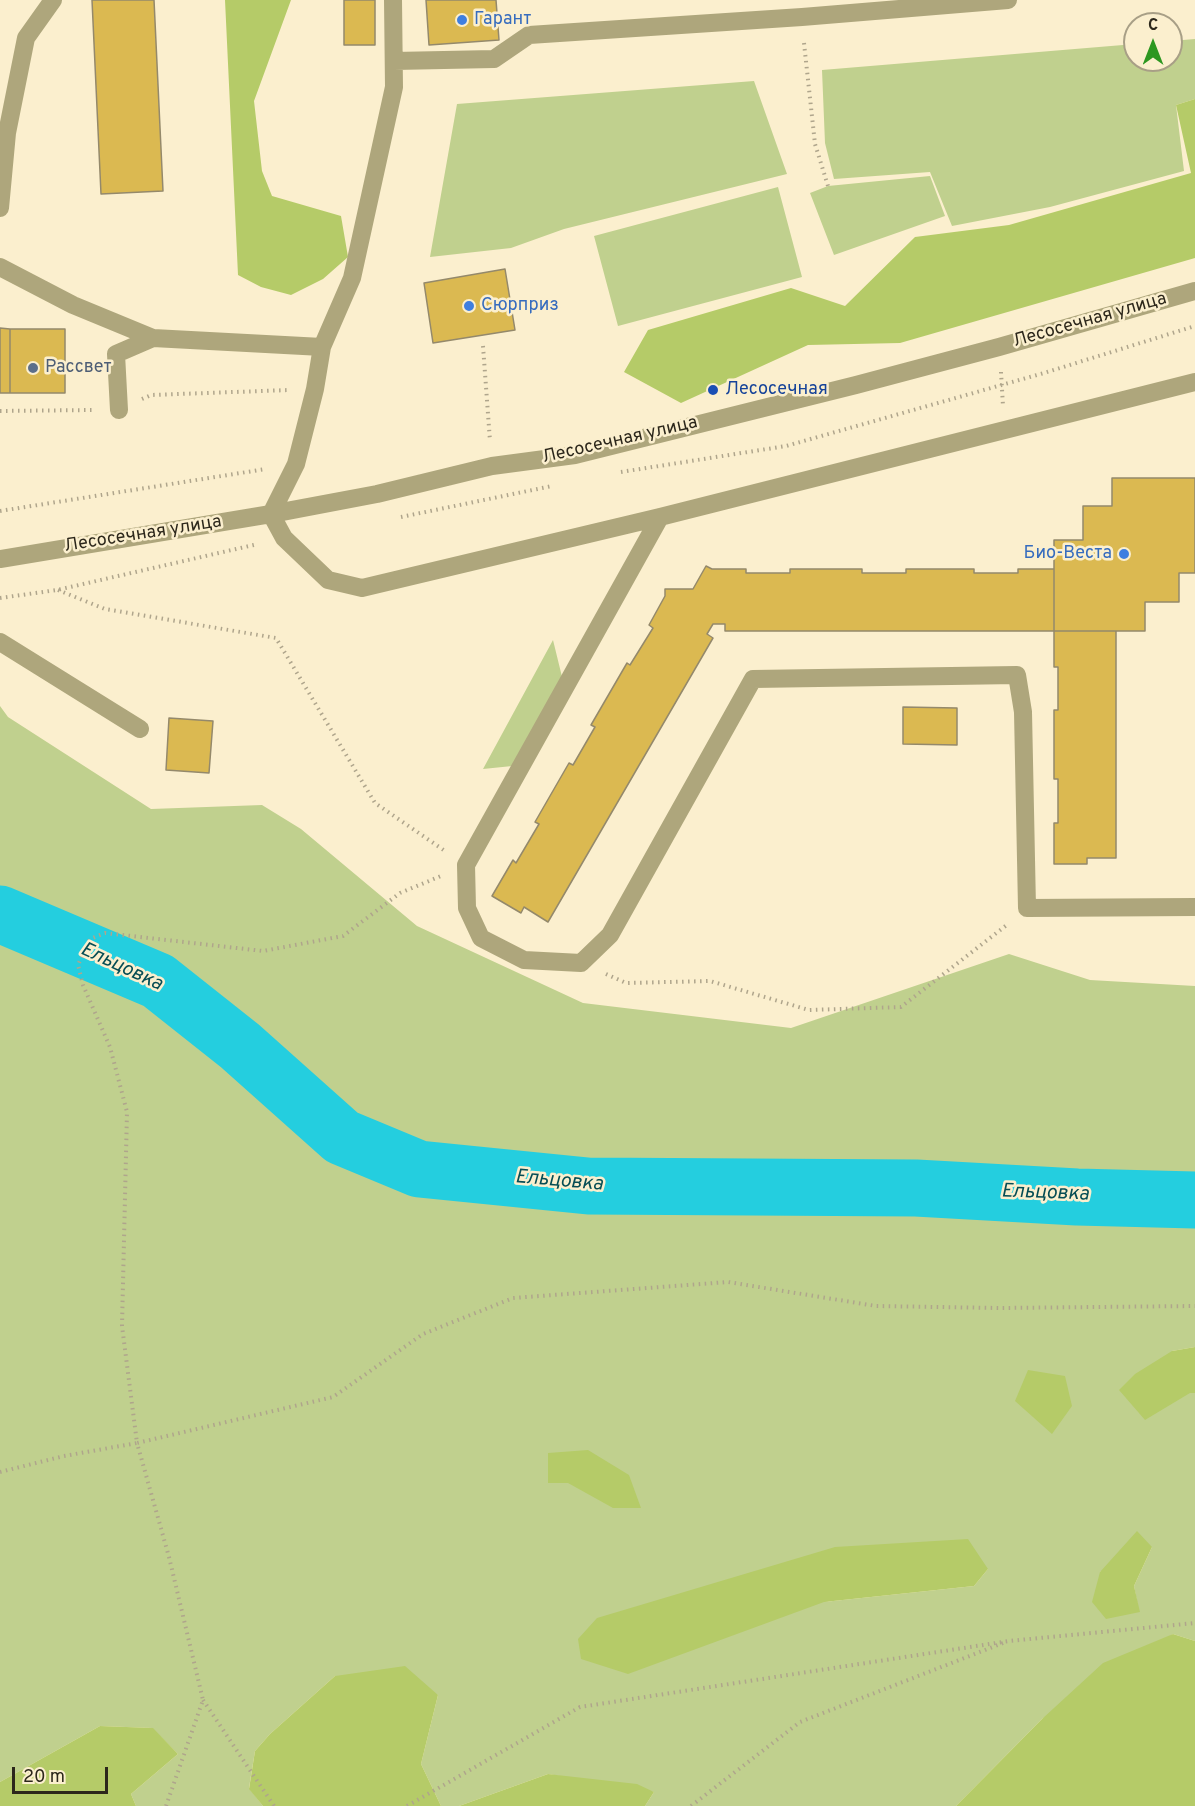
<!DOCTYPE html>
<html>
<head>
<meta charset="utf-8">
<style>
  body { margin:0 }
  #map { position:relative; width:1195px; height:1806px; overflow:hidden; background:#fbefce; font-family:Overpass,sans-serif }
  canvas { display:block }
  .north { position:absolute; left:1123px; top:12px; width:60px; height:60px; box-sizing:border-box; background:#fbefce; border:2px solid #a89f86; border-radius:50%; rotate:0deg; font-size:16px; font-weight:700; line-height:24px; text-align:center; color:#2c271b }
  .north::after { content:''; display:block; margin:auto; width:21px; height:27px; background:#2d9720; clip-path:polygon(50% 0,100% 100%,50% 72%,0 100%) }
  .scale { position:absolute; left:12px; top:1767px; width:96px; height:27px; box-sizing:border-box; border:3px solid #2c271b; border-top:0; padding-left:8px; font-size:18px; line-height:21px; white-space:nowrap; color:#2c271b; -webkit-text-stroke:4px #fbefce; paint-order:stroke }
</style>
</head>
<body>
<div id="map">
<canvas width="1195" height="1806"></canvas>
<div class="north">С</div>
<div class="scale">20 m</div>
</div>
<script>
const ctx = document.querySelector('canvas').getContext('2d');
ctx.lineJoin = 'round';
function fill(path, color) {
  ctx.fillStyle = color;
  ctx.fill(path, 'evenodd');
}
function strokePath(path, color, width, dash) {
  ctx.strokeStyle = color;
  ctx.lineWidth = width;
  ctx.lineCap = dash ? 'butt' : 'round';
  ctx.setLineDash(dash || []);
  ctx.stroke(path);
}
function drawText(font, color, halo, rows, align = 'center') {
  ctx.font = font + ' Overpass,sans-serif';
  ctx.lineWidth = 5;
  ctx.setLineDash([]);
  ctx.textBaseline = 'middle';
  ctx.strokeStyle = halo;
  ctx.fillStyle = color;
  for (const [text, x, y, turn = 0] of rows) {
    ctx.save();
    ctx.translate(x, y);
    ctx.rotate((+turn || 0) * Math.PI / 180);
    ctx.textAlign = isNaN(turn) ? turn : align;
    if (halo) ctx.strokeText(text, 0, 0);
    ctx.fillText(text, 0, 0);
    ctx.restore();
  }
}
const green = new Path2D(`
  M 1195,39 L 1195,99 L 1176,105 L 1184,171 L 1050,207 L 952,226 L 930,172 L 834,179 L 825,143 L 822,70 L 1135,44 L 1135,60 L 1171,60 L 1171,41 Z
  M 754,81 L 787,174 L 564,229 L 511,248 L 430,257 L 457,104 Z
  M 930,176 L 945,216 L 834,255 L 810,193 L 828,186 Z
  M 778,187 L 802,277 L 618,326 L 594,236 Z
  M 553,640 L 564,685 L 522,765 L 483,769 Z
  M 0,706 L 8,717 L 151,809 L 262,805 L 301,829 L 417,926 L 583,1003 L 791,1028 L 1009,954 L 1090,980 L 1195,986 L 1195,1347 L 1172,1351 L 1190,1393 L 1195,1393 L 1195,1641 L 1173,1634 L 1042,1719 L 956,1806 L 645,1806 L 654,1792 L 548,1774 L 459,1806 L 441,1806 L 421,1764 L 438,1695 L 335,1676 L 270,1734 L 255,1751 L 249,1788 L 263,1806 L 136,1806 L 131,1794 L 178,1754 L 152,1728 L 100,1726 L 0,1782 ZM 1152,1547 L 1134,1586 L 1139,1612 L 1100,1572 ZM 988,1569 L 974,1586 L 824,1602 Z`);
const forest = new Path2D(`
  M 225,0 L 291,0 L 254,101 L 262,171 L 272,196 L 341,216 L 348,257 L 323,279 L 291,295 L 261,287 L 238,275 Z
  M 1195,99 L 1195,258 L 900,343 L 808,345 L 681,403 L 624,372 L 648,330 L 791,288 L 845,306 L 915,237 L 1009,225 L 1191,173 L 1176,105 Z
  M 1195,1347 L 1195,1393 L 1190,1393 L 1145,1420 L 1119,1390 L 1135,1374 L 1172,1351 Z
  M 1028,1370 L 1065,1376 L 1072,1406 L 1052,1434 L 1015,1401 Z
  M 588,1450 L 629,1475 L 641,1508 L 613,1508 L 568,1483 L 548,1483 L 548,1453 Z
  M 1137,1531 L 1152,1547 L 1134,1586 L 1140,1612 L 1106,1619 L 1092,1602 L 1100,1572 Z
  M 968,1539 L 988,1569 L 974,1586 L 824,1602 L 628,1674 L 581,1659 L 578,1639 L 597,1618 L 835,1547 Z
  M 1173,1634 L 1195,1641 L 1195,1806 L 956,1806 L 1042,1719 L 1103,1663 Z
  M 405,1666 L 438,1695 L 421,1764 L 441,1806 L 263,1806 L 249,1789 L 255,1751 L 270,1734 L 335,1676 Z
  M 100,1726 L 153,1728 L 178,1754 L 131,1794 L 136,1806 L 0,1806 L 0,1782 Z
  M 548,1774 L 637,1784 L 654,1792 L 645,1806 L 459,1806 Z`);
const river = new Path2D(`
  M 0,914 L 158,981 L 240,1046 L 342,1137 L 419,1169 L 588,1186 L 916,1188 L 1077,1197 L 1195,1200`);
const building = new Path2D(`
  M 92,0 L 154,0 L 163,191 L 101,194 Z
  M 344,0 L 375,0 L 375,45 L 344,45 Z
  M 426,0 L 496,0 L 499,40 L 429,45 Z
  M 505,269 L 515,330 L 433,343 L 424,283 Z
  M 0,328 L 10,329 L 10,393 L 0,393 Z
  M 10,329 L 65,329 L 65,393 L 10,393 Z
  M 1112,478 L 1195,478 L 1195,573 L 1179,573 L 1179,602 L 1145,602 L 1145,631 L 1054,631 L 1054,540 L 1083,540 L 1083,506 L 1112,506 Z
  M 706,566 L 712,569 L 746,569 L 746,573 L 790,573 L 790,569 L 862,569 L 862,573 L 906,573 L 906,569 L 974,569 L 974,573 L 1018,573 L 1018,569 L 1054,569 L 1054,631 L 1116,631 L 1116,858 L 1087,858 L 1087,864 L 1054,864 L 1054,823 L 1058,823 L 1058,779 L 1054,779 L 1054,710 L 1058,710 L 1058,667 L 1054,667 L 1054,631 L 725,631 L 725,624 L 713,624 L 707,634 L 713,638 L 548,922 L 524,907 L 521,913 L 492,896 L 513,860 L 516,863 L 539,824 L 535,822 L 569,763 L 573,765 L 595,727 L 591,725 L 627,663 L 630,665 L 653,628 L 649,625 L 665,596 L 665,589 L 693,589 Z
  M 903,707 L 957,708 L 957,745 L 903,744 Z
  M 169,718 L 213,721 L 209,773 L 166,770 Z`);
const path = new Path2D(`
  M 804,43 L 815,144 L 828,186
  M 483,346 L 490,441
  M 1001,372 L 1003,406
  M 142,399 L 151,395 L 290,390
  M 0,411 L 95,410
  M 621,472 L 786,446 L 1044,373 L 1195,326
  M 0,511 L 266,469
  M 401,517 L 552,486
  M 58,590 L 105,609 L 276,638 L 375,803 L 445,851
  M 0,598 L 57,590 L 258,544
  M 606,974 L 626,983 L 710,981 L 809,1010 L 901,1007 L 1008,924
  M 0,1472 L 64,1456 L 137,1443 L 122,1326 L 127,1112 L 110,1047 L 83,985 L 78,965 L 90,939 L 105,933 L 263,951 L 343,936 L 400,893 L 441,876
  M 203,1700 L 274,1806
  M 166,1806 L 203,1700 L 169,1557 L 137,1443 L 333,1397 L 423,1334 L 513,1298 L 728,1282 L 876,1306 L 999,1308 L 1195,1306
  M 407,1806 L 580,1707 L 1009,1641 L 1195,1623
  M 691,1806 L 800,1722 L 1003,1643`);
const minor = new Path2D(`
  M 394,61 L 494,59 L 529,35 L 802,17 L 1008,0
  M 0,208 L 7,133 L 26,38 L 53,0
  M 0,267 L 73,305 L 153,338 L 322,347 L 315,389 L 296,464 L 271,514 L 284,538 L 328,580 L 362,588 L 660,517 L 1195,382
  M 322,347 L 352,278 L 394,87 L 393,0
  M 119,410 L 116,354 L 153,338
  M 660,517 L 466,865 L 467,908 L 481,938 L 524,960 L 581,963 L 610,935 L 753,679 L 1017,675 L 1023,712 L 1027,908 L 1195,907
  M 0,559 L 271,514 L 377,494 L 492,466 L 575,455 L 856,385 L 999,347 L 1195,291
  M 0,642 L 140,729`);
const markers = [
  [462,20,6,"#3f7fe0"],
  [469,306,6,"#3f7fe0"],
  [33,368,6,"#5c6f8a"],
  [713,390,6,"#1a4fb4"],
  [1124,554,6,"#3f7fe0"]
];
const shopNames = [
  ["Гарант",474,20],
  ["Сюрприз",481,306],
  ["Био-Веста",1112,554,"right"]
];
const streetNames = [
  ["Лесосечная улица",1090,321,-16],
  ["Лесосечная улица",620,441,-13],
  ["Лесосечная улица",143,535,-9]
];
const serviceNames = [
  ["Рассвет",45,368]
];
const transitNames = [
  ["Лесосечная",725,390]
];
const waterNames = [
  ["Ельцовка",121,968,25],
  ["Ельцовка",559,1182,5],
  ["Ельцовка",1045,1194,2]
];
fill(green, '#c0d08e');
fill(forest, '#b5cb68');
strokePath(river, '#24cedf', 57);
fill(building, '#dbb951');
strokePath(building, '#94896b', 1.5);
strokePath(path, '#afa58c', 4, [1.5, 4.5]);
strokePath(minor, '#aea67c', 18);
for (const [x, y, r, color] of markers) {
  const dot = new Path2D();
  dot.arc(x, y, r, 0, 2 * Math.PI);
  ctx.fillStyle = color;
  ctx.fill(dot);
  strokePath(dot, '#fbefce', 2);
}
drawText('18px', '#366cbe', '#fbefce', shopNames, 'left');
drawText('18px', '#2c271b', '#fbefce', streetNames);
drawText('18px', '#4e5e75', '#fbefce', serviceNames, 'left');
drawText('18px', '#164399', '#fbefce', transitNames, 'left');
drawText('italic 20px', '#064d54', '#fbefce', waterNames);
</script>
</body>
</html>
